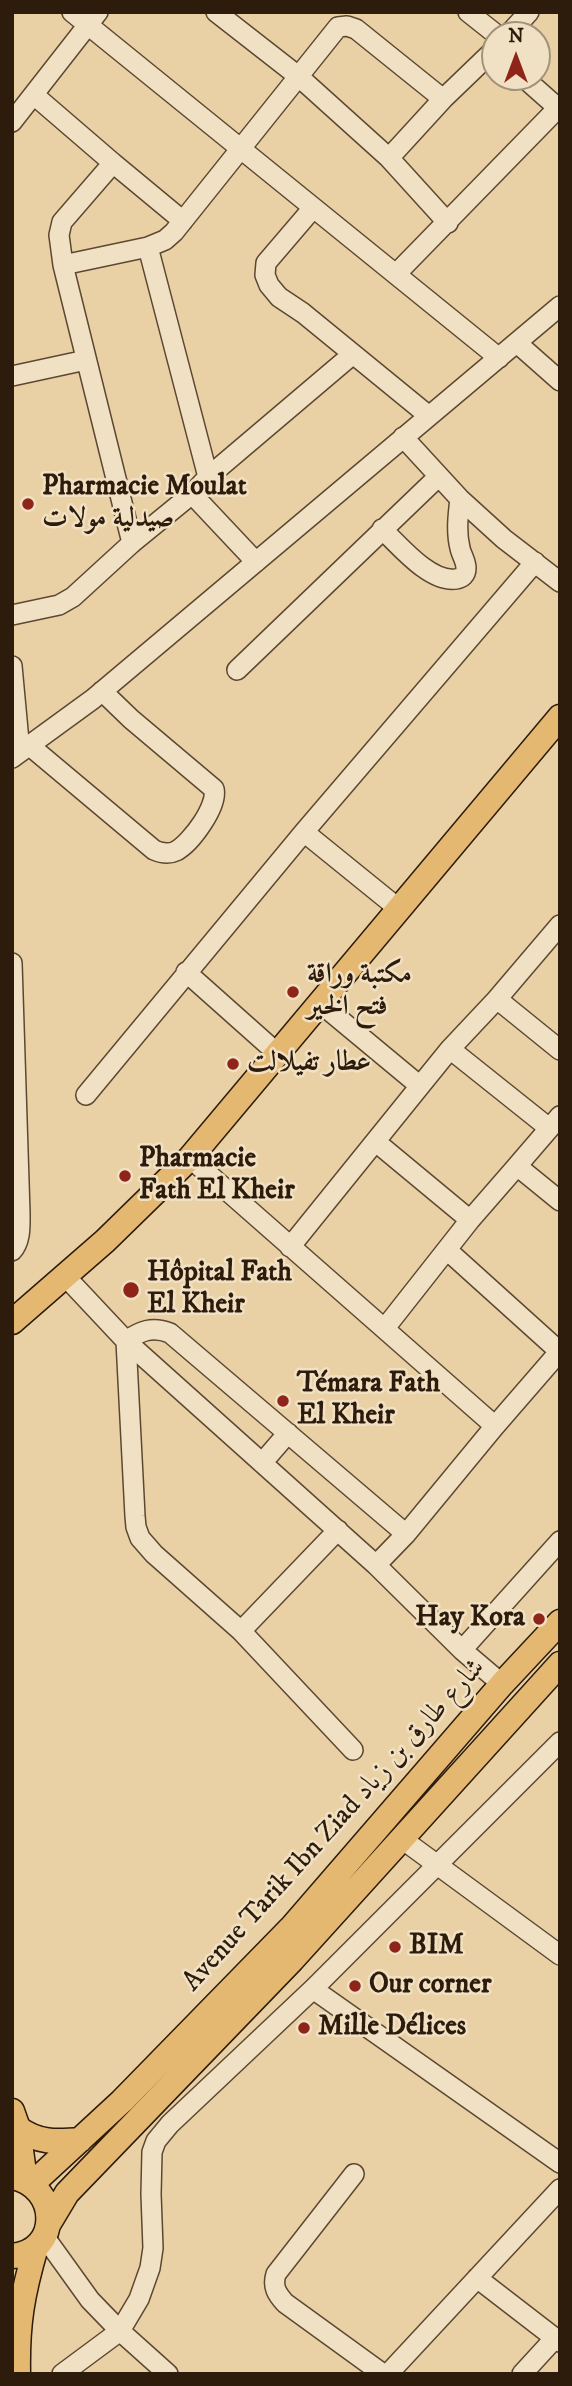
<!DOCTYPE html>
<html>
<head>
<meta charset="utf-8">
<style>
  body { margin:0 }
  #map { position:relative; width:572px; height:2386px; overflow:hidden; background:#ead1a5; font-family:"IM FELL DW Pica",serif }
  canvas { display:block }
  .frame { position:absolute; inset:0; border:14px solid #2d1b0b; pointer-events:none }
  .north { position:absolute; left:481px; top:21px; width:70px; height:70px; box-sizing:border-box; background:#f1e1c4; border:2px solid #a3927a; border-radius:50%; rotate:0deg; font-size:19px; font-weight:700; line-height:28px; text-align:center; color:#2d1b0b }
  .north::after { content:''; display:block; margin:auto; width:24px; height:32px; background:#8f2418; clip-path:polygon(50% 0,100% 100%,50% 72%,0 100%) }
</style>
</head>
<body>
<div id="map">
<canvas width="572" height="2386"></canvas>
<div class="frame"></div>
<div class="north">N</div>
</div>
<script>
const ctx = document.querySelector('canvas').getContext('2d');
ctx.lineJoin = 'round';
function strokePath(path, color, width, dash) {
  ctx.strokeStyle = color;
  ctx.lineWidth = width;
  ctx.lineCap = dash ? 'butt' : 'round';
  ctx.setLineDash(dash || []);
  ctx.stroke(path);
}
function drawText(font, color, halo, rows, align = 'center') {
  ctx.font = font + ' "IM FELL DW Pica",Amiri,serif';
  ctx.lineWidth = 5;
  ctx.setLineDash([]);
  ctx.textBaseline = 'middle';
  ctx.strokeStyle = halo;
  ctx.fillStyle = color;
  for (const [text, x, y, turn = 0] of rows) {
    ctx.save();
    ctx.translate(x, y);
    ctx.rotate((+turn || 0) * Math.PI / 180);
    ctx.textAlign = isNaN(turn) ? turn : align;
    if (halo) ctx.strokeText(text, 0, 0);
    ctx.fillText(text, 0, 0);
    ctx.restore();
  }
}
const minor = new Path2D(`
  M 72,12 L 499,358
  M 216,12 L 298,76 L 389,158 L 448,223
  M 468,12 L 497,35
  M 508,35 L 529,12
  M 523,77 L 558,108
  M 34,95 L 113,163 L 62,222 L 59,235 L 63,265 L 132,543
  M 12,122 L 98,12
  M 389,158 L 443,99 L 495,49
  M 113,163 L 183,221
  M 313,208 L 266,263 L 265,275 L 269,285 L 279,297 L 303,313 L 429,416
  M 148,247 L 165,240 L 174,232 L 338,27 L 347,26 L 356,29 L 443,99
  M 396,274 L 558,108 L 560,110
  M 517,343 L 560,381
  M 12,376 L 86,360
  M 403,437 L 460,499 L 504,539 L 560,582
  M 208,477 L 353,354
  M 192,494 L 256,562
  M 382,529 C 399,545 430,583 456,579 C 462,578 466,575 466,568 C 466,561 461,554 460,548 C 456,532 458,515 460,499
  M 12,615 L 59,605 L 73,597 L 132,543 L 192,494 L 208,477 L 148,247 L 63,265
  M 12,666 L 20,752
  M 237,670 L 438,477
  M 30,746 L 154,850 C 161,853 168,855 176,851 C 191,843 218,806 214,789 L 131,719 L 102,691
  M 12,758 L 93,699 L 560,306
  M 304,832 L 399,909
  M 12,963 L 20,1213 C 20,1226 21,1241 12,1251
  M 186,972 L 277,1053
  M 497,999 L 560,925
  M 420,1086 L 450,1049
  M 86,1095 L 304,832 L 535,562
  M 549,1128 L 450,1049 L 497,999 L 560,1050
  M 376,1142 L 470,1220
  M 190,1158 L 495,1426 L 560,1351
  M 517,1166 L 560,1116
  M 290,1247 L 420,1086 L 320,1003
  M 447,1250 L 559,1351
  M 65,1276 L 126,1341 L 376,1565 L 462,1650 L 502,1684
  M 385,1328 L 470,1220 L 517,1166 L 560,1201
  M 262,1463 L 288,1433
  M 376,1565 L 406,1534 L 495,1426
  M 241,1631 L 338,1530
  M 462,1650 L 560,1541
  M 353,1750 L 241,1631 L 154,1554 L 140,1538 L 136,1527 L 135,1516 L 126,1341 C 140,1331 152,1326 170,1333 L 406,1534
  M 402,1839 L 560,1955
  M 313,1989 L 560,2163
  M 354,2174 L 276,2274 C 272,2287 277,2294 285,2303 L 383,2374
  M 44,2236 L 90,2300 L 120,2331 L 168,2374
  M 477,2278 L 560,2342
  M 62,2374 L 120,2331 L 139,2299 L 150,2268 L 153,2248 L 151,2194 L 152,2152 L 156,2141 L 170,2124 L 313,1989 L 560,1742
  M 388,2374 L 560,2189
  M 522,2374 L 555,2338`);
const major = new Path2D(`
  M 12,1322 L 105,1241 L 190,1158 L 560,717
  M 12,2111 L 18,2128 L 25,2180
  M 18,2128 C 38,2143 56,2142 80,2140
  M 12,2177 C 60,2186 61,2252 12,2256
  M 32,2184 L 122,2101 L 291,1928 L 502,1684 L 560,1622
  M 49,2223 L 67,2193 L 292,1960 L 560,1664
  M 18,2374 C 17,2324 22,2295 36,2247`);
const markers = [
  [28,504,7,"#8f2418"],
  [293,992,7,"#8f2418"],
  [233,1064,7,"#8f2418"],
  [125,1176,7,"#8f2418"],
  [131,1290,9,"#8f2418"],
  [283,1401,7,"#8f2418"],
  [539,1619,7,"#8f2418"],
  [395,1947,7,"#8f2418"],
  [355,1986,7,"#8f2418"],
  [304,2028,7,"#8f2418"]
];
const poiNames = [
  ["Pharmacie Moulat",42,488],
  ["صيدلية مولات",42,520],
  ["مكتبة وراقة",307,976],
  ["فتح الخير",307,1008],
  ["عطار تفيلالت",247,1064],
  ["Pharmacie",139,1160],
  ["Fath El Kheir",139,1192],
  ["Hôpital Fath",147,1274],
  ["El Kheir",147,1306],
  ["Témara Fath",297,1385],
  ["El Kheir",297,1417],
  ["Hay Kora",525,1619,"right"],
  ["BIM",409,1947],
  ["Our corner",369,1986],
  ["Mille Délices",318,2028]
];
const streetNames = [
  ["Avenue Tarik Ibn Ziad شارع طارق بن زياد",335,1826,-48]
];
strokePath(minor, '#5c4832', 22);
strokePath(major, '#2d1b0b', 27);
strokePath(minor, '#f1e1c4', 19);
strokePath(major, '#e5b872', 24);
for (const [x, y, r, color] of markers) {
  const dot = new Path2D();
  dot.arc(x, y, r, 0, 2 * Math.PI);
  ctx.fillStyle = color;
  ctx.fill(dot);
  strokePath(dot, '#f1e1c4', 2.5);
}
drawText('bold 28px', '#2d1b0b', '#f1e1c4', poiNames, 'left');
drawText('28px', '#2d1b0b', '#f1e1c4', streetNames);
</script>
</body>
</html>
